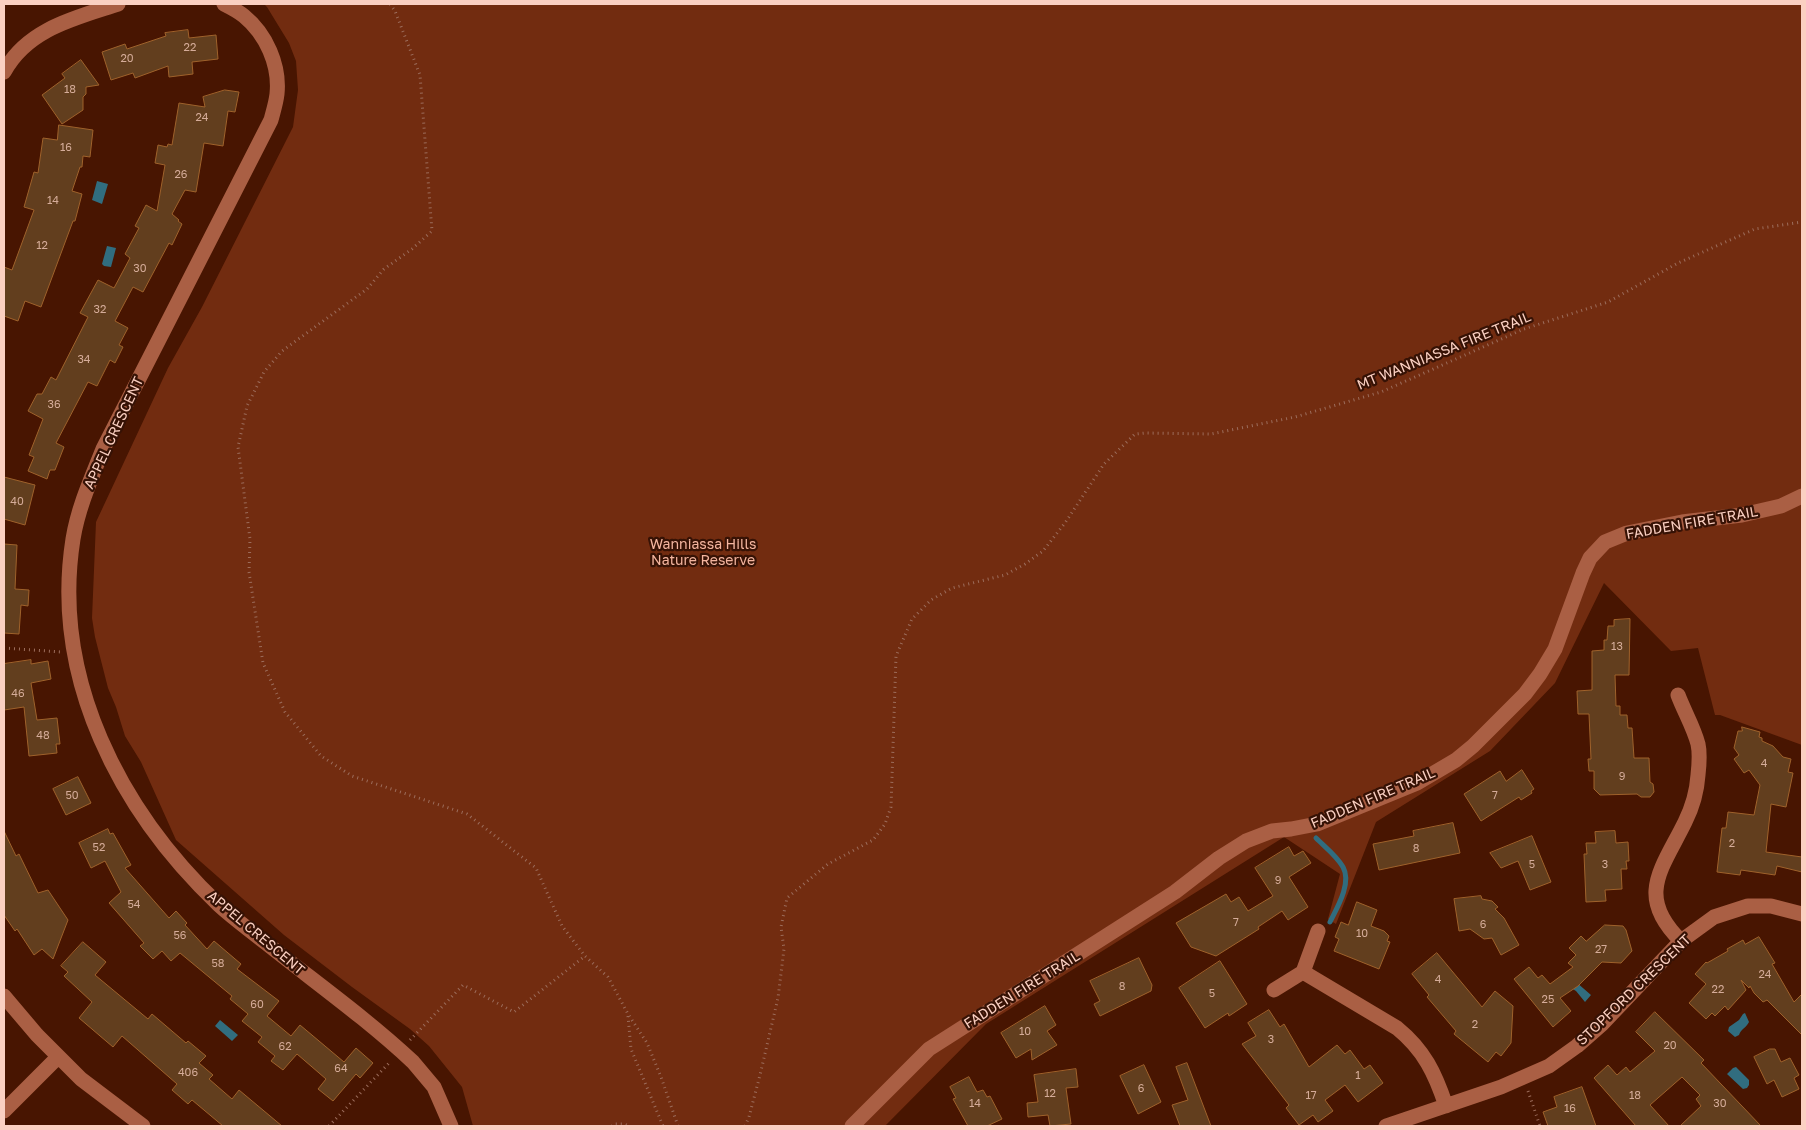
<!DOCTYPE html>
<html>
<head>
<meta charset="utf-8">
<style>
  body { margin:0 }
  #map { position:relative; width:1806px; height:1130px; overflow:hidden; background:#481501; font-family:"Golos Text",sans-serif }
  canvas { display:block }
  .frame { position:absolute; inset:0; border:5px solid #fbd0c2; pointer-events:none }
</style>
</head>
<body>
<div id="map">
<canvas width="1806" height="1130"></canvas>
<div class="frame"></div>
</div>
<script>
const ctx = document.querySelector('canvas').getContext('2d');
ctx.lineJoin = 'round';
function fill(path, color) {
  ctx.fillStyle = color;
  ctx.fill(path, 'evenodd');
}
function strokePath(path, color, width, dash) {
  ctx.strokeStyle = color;
  ctx.lineWidth = width;
  ctx.lineCap = dash ? 'butt' : 'round';
  ctx.setLineDash(dash || []);
  ctx.stroke(path);
}
function drawText(font, color, halo, rows, align = 'center') {
  ctx.font = font + ' "Golos Text",sans-serif';
  ctx.lineWidth = 4.5;
  ctx.setLineDash([]);
  ctx.textBaseline = 'middle';
  ctx.strokeStyle = halo;
  ctx.fillStyle = color;
  for (const [text, x, y, turn = 0] of rows) {
    ctx.save();
    ctx.translate(x, y);
    ctx.rotate((+turn || 0) * Math.PI / 180);
    ctx.textAlign = isNaN(turn) ? turn : align;
    if (halo) ctx.strokeText(text, 0, 0);
    ctx.fillText(text, 0, 0);
    ctx.restore();
  }
}
const green = new Path2D(`
  M 264,4 L 1802,4 L 1802,745 L 1720,715 L 1715,715 L 1698,648 L 1671,651 L 1604,583 L 1555,683 L 1490,751 L 1376,822 L 1336,924 L 1328,919 L 1340,874 L 1284,837 L 986,1024 L 885,1126 L 473,1126 L 462,1087 L 429,1046 L 410,1029 L 352,987 L 284,935 L 176,840 L 141,762 L 125,736 L 116,707 L 108,688 L 95,637 L 92,618 L 96,522 L 168,368 L 202,307 L 293,127 L 298,90 L 296,61 L 289,43 L 267,7 Z`);
const water = new Path2D(`
  M 97,181 L 108,184 L 102,204 L 92,200 Z
  M 107,246 L 116,248 L 111,267 L 104,266 L 102,264 Z
  M 1576,982 L 1591,995 L 1585,1002 L 1576,991 L 1571,988 Z
  M 1745,1013 L 1749,1022 C 1746,1028 1741,1029 1739,1035 L 1735,1037 L 1728,1031 L 1729,1027 L 1739,1020 L 1743,1014 Z
  M 220,1020 L 238,1035 L 232,1041 L 215,1026 Z
  M 1736,1067 L 1749,1080 L 1749,1085 L 1747,1088 L 1743,1089 L 1727,1074 L 1733,1068 Z`);
const stream = new Path2D(`
  M 1316,838 C 1325,847 1337,856 1343,867 C 1352,883 1337,908 1330,922`);
const building = new Path2D(`
  M 188,30 L 189,38 L 216,35 L 218,59 L 192,62 L 193,74 L 169,77 L 168,66 L 135,78 L 133,73 L 111,80 L 102,52 L 125,44 L 127,49 L 166,36 L 165,33 Z
  M 81,60 L 99,85 L 86,87 L 86,94 L 83,97 L 83,110 L 62,124 L 42,95 L 65,78 L 62,74 Z
  M 225,90 L 239,92 L 235,112 L 228,111 L 223,146 L 204,143 L 196,192 L 185,190 L 172,214 L 179,220 L 178,221 L 182,224 L 172,245 L 169,243 L 143,292 L 133,287 L 115,321 L 128,328 L 119,345 L 123,347 L 115,363 L 110,360 L 97,386 L 88,382 L 56,443 L 64,447 L 55,470 L 50,470 L 47,479 L 28,471 L 34,457 L 29,455 L 43,419 L 28,411 L 37,394 L 42,394 L 51,377 L 56,380 L 88,317 L 80,313 L 98,280 L 114,288 L 130,258 L 125,254 L 139,228 L 135,226 L 146,205 L 157,211 L 165,165 L 155,163 L 158,145 L 167,147 L 168,144 L 172,145 L 179,103 L 205,107 L 203,97 Z
  M 59,125 L 93,130 L 90,157 L 83,156 L 82,167 L 80,167 L 72,191 L 82,194 L 75,221 L 73,221 L 41,307 L 25,301 L 18,321 L 4,316 L 4,267 L 12,270 L 34,210 L 24,207 L 34,172 L 38,173 L 43,138 L 57,140 Z
  M 4,477 L 35,485 L 25,525 L 4,519 Z
  M 4,544 L 17,545 L 15,589 L 29,590 L 28,606 L 21,605 L 19,634 L 4,633 Z
  M 1630,619 L 1629,675 L 1615,675 L 1616,706 L 1620,706 L 1620,715 L 1627,715 L 1628,728 L 1632,728 L 1634,758 L 1649,758 L 1650,782 L 1653,784 L 1654,792 L 1650,797 L 1641,797 L 1637,794 L 1600,795 L 1594,789 L 1594,771 L 1589,771 L 1588,759 L 1591,759 L 1589,714 L 1578,714 L 1577,691 L 1592,690 L 1592,651 L 1604,650 L 1604,640 L 1607,640 L 1608,626 L 1614,626 L 1614,620 Z
  M 31,660 L 31,664 L 48,661 L 51,679 L 31,683 L 37,720 L 57,718 L 60,744 L 56,744 L 57,753 L 29,756 L 24,707 L 4,710 L 4,664 Z
  M 1742,727 L 1760,732 L 1759,737 L 1762,738 L 1762,741 L 1773,746 L 1783,757 L 1791,759 L 1788,772 L 1793,773 L 1786,807 L 1771,804 L 1766,852 L 1802,857 L 1802,872 L 1777,866 L 1775,875 L 1741,870 L 1740,875 L 1717,872 L 1722,828 L 1726,828 L 1728,812 L 1754,815 L 1760,785 L 1749,770 L 1744,773 L 1734,759 L 1739,755 L 1734,748 L 1738,731 L 1742,731 Z
  M 1522,770 L 1534,789 L 1531,791 L 1532,793 L 1521,800 L 1519,797 L 1481,821 L 1464,794 L 1500,771 L 1506,781 Z
  M 78,777 L 91,803 L 66,815 L 53,789 Z
  M 1453,823 L 1460,853 L 1379,870 L 1373,844 L 1414,836 L 1413,831 Z
  M 108,829 L 110,834 L 113,833 L 131,865 L 125,868 L 169,918 L 176,911 L 187,923 L 185,925 L 207,949 L 214,941 L 241,964 L 237,969 L 279,1001 L 267,1016 L 291,1036 L 300,1025 L 344,1062 L 356,1048 L 373,1063 L 360,1078 L 356,1074 L 333,1101 L 318,1089 L 326,1079 L 297,1054 L 283,1070 L 271,1061 L 275,1056 L 258,1042 L 262,1037 L 242,1021 L 248,1014 L 230,999 L 232,996 L 180,953 L 171,961 L 162,951 L 153,959 L 140,946 L 144,943 L 109,903 L 121,892 L 105,861 L 91,868 L 79,843 Z
  M 4,831 L 16,856 L 19,854 L 38,893 L 48,890 L 68,920 L 53,959 L 42,949 L 34,955 L 17,929 L 15,931 L 4,915 Z
  M 1615,831 L 1616,843 L 1628,842 L 1629,861 L 1626,861 L 1627,869 L 1621,869 L 1622,889 L 1605,890 L 1606,901 L 1586,902 L 1584,854 L 1587,854 L 1586,843 L 1596,843 L 1595,832 Z
  M 1532,836 L 1551,882 L 1530,890 L 1518,861 L 1501,868 L 1490,853 Z
  M 1289,847 L 1294,856 L 1303,851 L 1311,863 L 1289,877 L 1308,907 L 1288,920 L 1282,911 L 1258,927 L 1259,929 L 1216,956 L 1191,947 L 1176,923 L 1226,894 L 1231,902 L 1239,897 L 1248,911 L 1273,896 L 1255,868 Z
  M 1481,896 L 1482,899 L 1492,901 L 1498,907 L 1495,909 L 1504,918 L 1519,945 L 1501,955 L 1492,938 L 1484,939 L 1470,929 L 1459,931 L 1454,899 Z
  M 1357,902 L 1377,910 L 1371,926 L 1384,931 L 1389,936 L 1387,941 L 1390,942 L 1379,969 L 1334,951 L 1339,939 L 1335,937 L 1341,922 L 1348,925 Z
  M 1605,925 L 1623,926 L 1626,930 L 1632,951 L 1621,963 L 1602,962 L 1578,986 L 1560,998 L 1571,1011 L 1553,1027 L 1514,979 L 1529,967 L 1538,978 L 1542,975 L 1550,984 L 1573,967 L 1568,963 L 1576,955 L 1569,948 L 1581,936 L 1586,941 Z
  M 1759,937 L 1775,963 L 1772,964 L 1794,1002 L 1802,994 L 1802,1035 L 1767,1000 L 1763,1002 L 1754,993 L 1750,986 L 1749,988 L 1741,980 L 1746,990 L 1728,1010 L 1725,1006 L 1715,1016 L 1712,1013 L 1706,1019 L 1689,1003 L 1706,984 L 1695,974 L 1706,962 L 1707,963 L 1728,951 L 1727,949 L 1743,940 L 1745,944 Z
  M 83,942 L 106,962 L 95,975 L 148,1019 L 152,1014 L 186,1043 L 188,1041 L 206,1056 L 199,1063 L 213,1075 L 209,1079 L 232,1099 L 239,1090 L 282,1126 L 223,1126 L 192,1100 L 188,1104 L 172,1090 L 177,1084 L 122,1036 L 113,1047 L 79,1018 L 92,1002 L 64,976 L 68,972 L 61,966 Z
  M 1437,953 L 1482,1007 L 1495,991 L 1513,1006 L 1511,1043 L 1501,1056 L 1496,1052 L 1488,1062 L 1454,1034 L 1456,1031 L 1427,997 L 1429,995 L 1412,974 Z
  M 1139,958 L 1152,985 L 1151,991 L 1100,1016 L 1094,1004 L 1100,1001 L 1090,981 Z
  M 1220,961 L 1247,1004 L 1229,1016 L 1228,1013 L 1205,1028 L 1179,988 Z
  M 1045,1006 L 1056,1025 L 1047,1031 L 1057,1045 L 1032,1060 L 1031,1049 L 1016,1058 L 1001,1033 Z
  M 1269,1010 L 1280,1027 L 1284,1024 L 1309,1067 L 1337,1045 L 1345,1054 L 1350,1050 L 1364,1069 L 1370,1065 L 1383,1083 L 1358,1102 L 1345,1085 L 1325,1100 L 1333,1111 L 1318,1122 L 1313,1115 L 1299,1125 L 1286,1108 L 1289,1105 L 1242,1044 L 1256,1036 L 1248,1023 Z
  M 1655,1012 L 1704,1060 L 1701,1063 L 1761,1126 L 1680,1126 L 1701,1106 L 1696,1099 L 1700,1095 L 1682,1077 L 1650,1105 L 1669,1126 L 1636,1126 L 1594,1078 L 1608,1065 L 1617,1075 L 1626,1067 L 1630,1072 L 1655,1051 L 1636,1032 Z
  M 1770,1049 L 1775,1049 L 1781,1062 L 1790,1058 L 1799,1075 L 1794,1078 L 1799,1089 L 1782,1097 L 1774,1080 L 1767,1084 L 1754,1057 Z
  M 1187,1063 L 1211,1126 L 1180,1126 L 1172,1105 L 1188,1100 L 1176,1067 Z
  M 1144,1065 L 1161,1102 L 1138,1114 L 1120,1076 Z
  M 1076,1069 L 1078,1087 L 1066,1088 L 1071,1124 L 1050,1126 L 1048,1115 L 1028,1117 L 1027,1103 L 1038,1102 L 1034,1075 Z
  M 969,1077 L 977,1092 L 983,1090 L 987,1097 L 990,1096 L 1002,1119 L 987,1126 L 968,1126 L 953,1099 L 956,1098 L 950,1087 Z
  M 1582,1087 L 1596,1126 L 1548,1126 L 1543,1112 L 1557,1107 L 1554,1097 Z`);
const path = new Path2D(`
  M 390,4 L 395,11 L 420,75 L 432,231 L 412,249 L 384,269 L 367,289 L 282,351 L 264,372 L 247,406 L 238,447 L 250,539 L 249,572 L 263,663 L 285,712 L 321,756 L 352,776 L 467,814 L 536,868 L 562,926 L 585,956 L 608,977 L 628,1014 L 647,1043 L 661,1077 L 678,1126
  M 4,648 L 61,652
  M 628,1016 L 631,1049 L 663,1126
  M 410,1040 L 463,985 L 514,1012 L 585,956
  M 1528,1091 L 1540,1126
  M 329,1126 L 391,1061
  M 612,1126 L 613,1124 L 625,1124 L 628,1126
  M 745,1126 L 749,1117 L 760,1075 L 778,998 L 784,949 L 781,927 L 787,898 L 828,864 L 873,840 L 885,824 L 891,807 L 896,656 L 912,619 L 931,600 L 952,588 L 1005,575 L 1025,564 L 1043,551 L 1065,523 L 1104,464 L 1135,434 L 1145,433 L 1211,434 L 1295,417 L 1381,392 L 1524,329 L 1608,302 L 1678,263 L 1755,229 L 1802,222`);
const minor = new Path2D(`
  M 224,4 C 230,7 238,11 244,16 C 266,34 280,65 277,94 C 276,103 273,112 271,120 L 103,449 C 91,479 78,508 73,539 C 51,678 120,811 219,905 C 233,918 250,930 266,943 C 315,982 367,1019 413,1062 L 434,1087 L 451,1126
  M 4,72 C 27,29 75,18 118,4
  M 1678,695 C 1684,711 1694,728 1698,744 C 1700,753 1699,766 1698,775 C 1697,790 1692,808 1685,822 C 1662,869 1635,896 1681,941
  M 1303,972 L 1318,931
  M 1274,990 L 1303,972 L 1397,1028 C 1424,1050 1435,1073 1446,1106
  M 4,996 L 37,1035 L 81,1079 L 143,1126
  M 4,1111 L 58,1057
  M 852,1126 L 929,1049 L 1175,892 L 1219,858 L 1246,841 L 1272,831 L 1291,829 L 1317,824 L 1417,783 L 1456,760 L 1473,746 L 1525,694 L 1540,674 L 1555,649 L 1583,573 L 1590,558 L 1605,542 L 1627,533 L 1682,522 L 1742,515 L 1781,506 L 1802,496
  M 1386,1126 L 1501,1087 L 1549,1066 L 1577,1046 L 1602,1024 L 1681,941 L 1714,917 L 1748,906 L 1771,906 L 1802,914`);
const numberNames = [
  ["22",190,48],
  ["20",127,59],
  ["18",70,90],
  ["24",202,118],
  ["16",66,148],
  ["26",181,175],
  ["14",53,201],
  ["12",42,246],
  ["30",140,269],
  ["32",100,310],
  ["34",84,360],
  ["36",54,405],
  ["40",17,502],
  ["13",1617,647],
  ["46",18,694],
  ["48",43,736],
  ["4",1764,764],
  ["9",1622,777],
  ["50",72,796],
  ["7",1495,796],
  ["2",1732,844],
  ["52",99,848],
  ["8",1416,849],
  ["5",1532,865],
  ["3",1605,865],
  ["9",1278,881],
  ["54",134,905],
  ["7",1236,923],
  ["6",1483,925],
  ["10",1362,934],
  ["56",180,936],
  ["27",1601,950],
  ["58",218,964],
  ["24",1765,975],
  ["4",1438,980],
  ["8",1122,987],
  ["22",1718,990],
  ["5",1212,994],
  ["25",1548,1000],
  ["60",257,1005],
  ["2",1475,1025],
  ["10",1025,1032],
  ["3",1271,1040],
  ["20",1670,1046],
  ["62",285,1047],
  ["64",341,1069],
  ["406",188,1073],
  ["1",1358,1076],
  ["6",1141,1089],
  ["12",1050,1094],
  ["17",1311,1096],
  ["18",1635,1096],
  ["14",975,1104],
  ["30",1720,1104],
  ["16",1570,1109]
];
const streetNames = [
  ["MT WANNIASSA FIRE TRAIL",1444,351,-22],
  ["APPEL CRESCENT",114,433,-65],
  ["FADDEN FIRE TRAIL",1692,523,-10],
  ["FADDEN FIRE TRAIL",1373,798,-23],
  ["APPEL CRESCENT",256,933,40],
  ["FADDEN FIRE TRAIL",1022,990,-32],
  ["STOPFORD CRESCENT",1634,990,-44]
];
const parkNames = [
  ["Wanniassa Hills",703,545],
  ["Nature Reserve",703,561]
];
fill(green, '#722c10');
fill(water, '#316d7f');
strokePath(stream, '#316d7f', 5);
fill(building, '#623e1e');
strokePath(building, '#9f622b', 1);
strokePath(path, '#9c6d5c', 3, [1, 4]);
strokePath(minor, '#aa5f44', 15);
drawText('11px', '#d5ac99', null, numberNames);
drawText('14px', '#fbd0c2', '#361205', streetNames);
drawText('14px', '#f4b59f', '#361205', parkNames);
</script>
</body>
</html>
